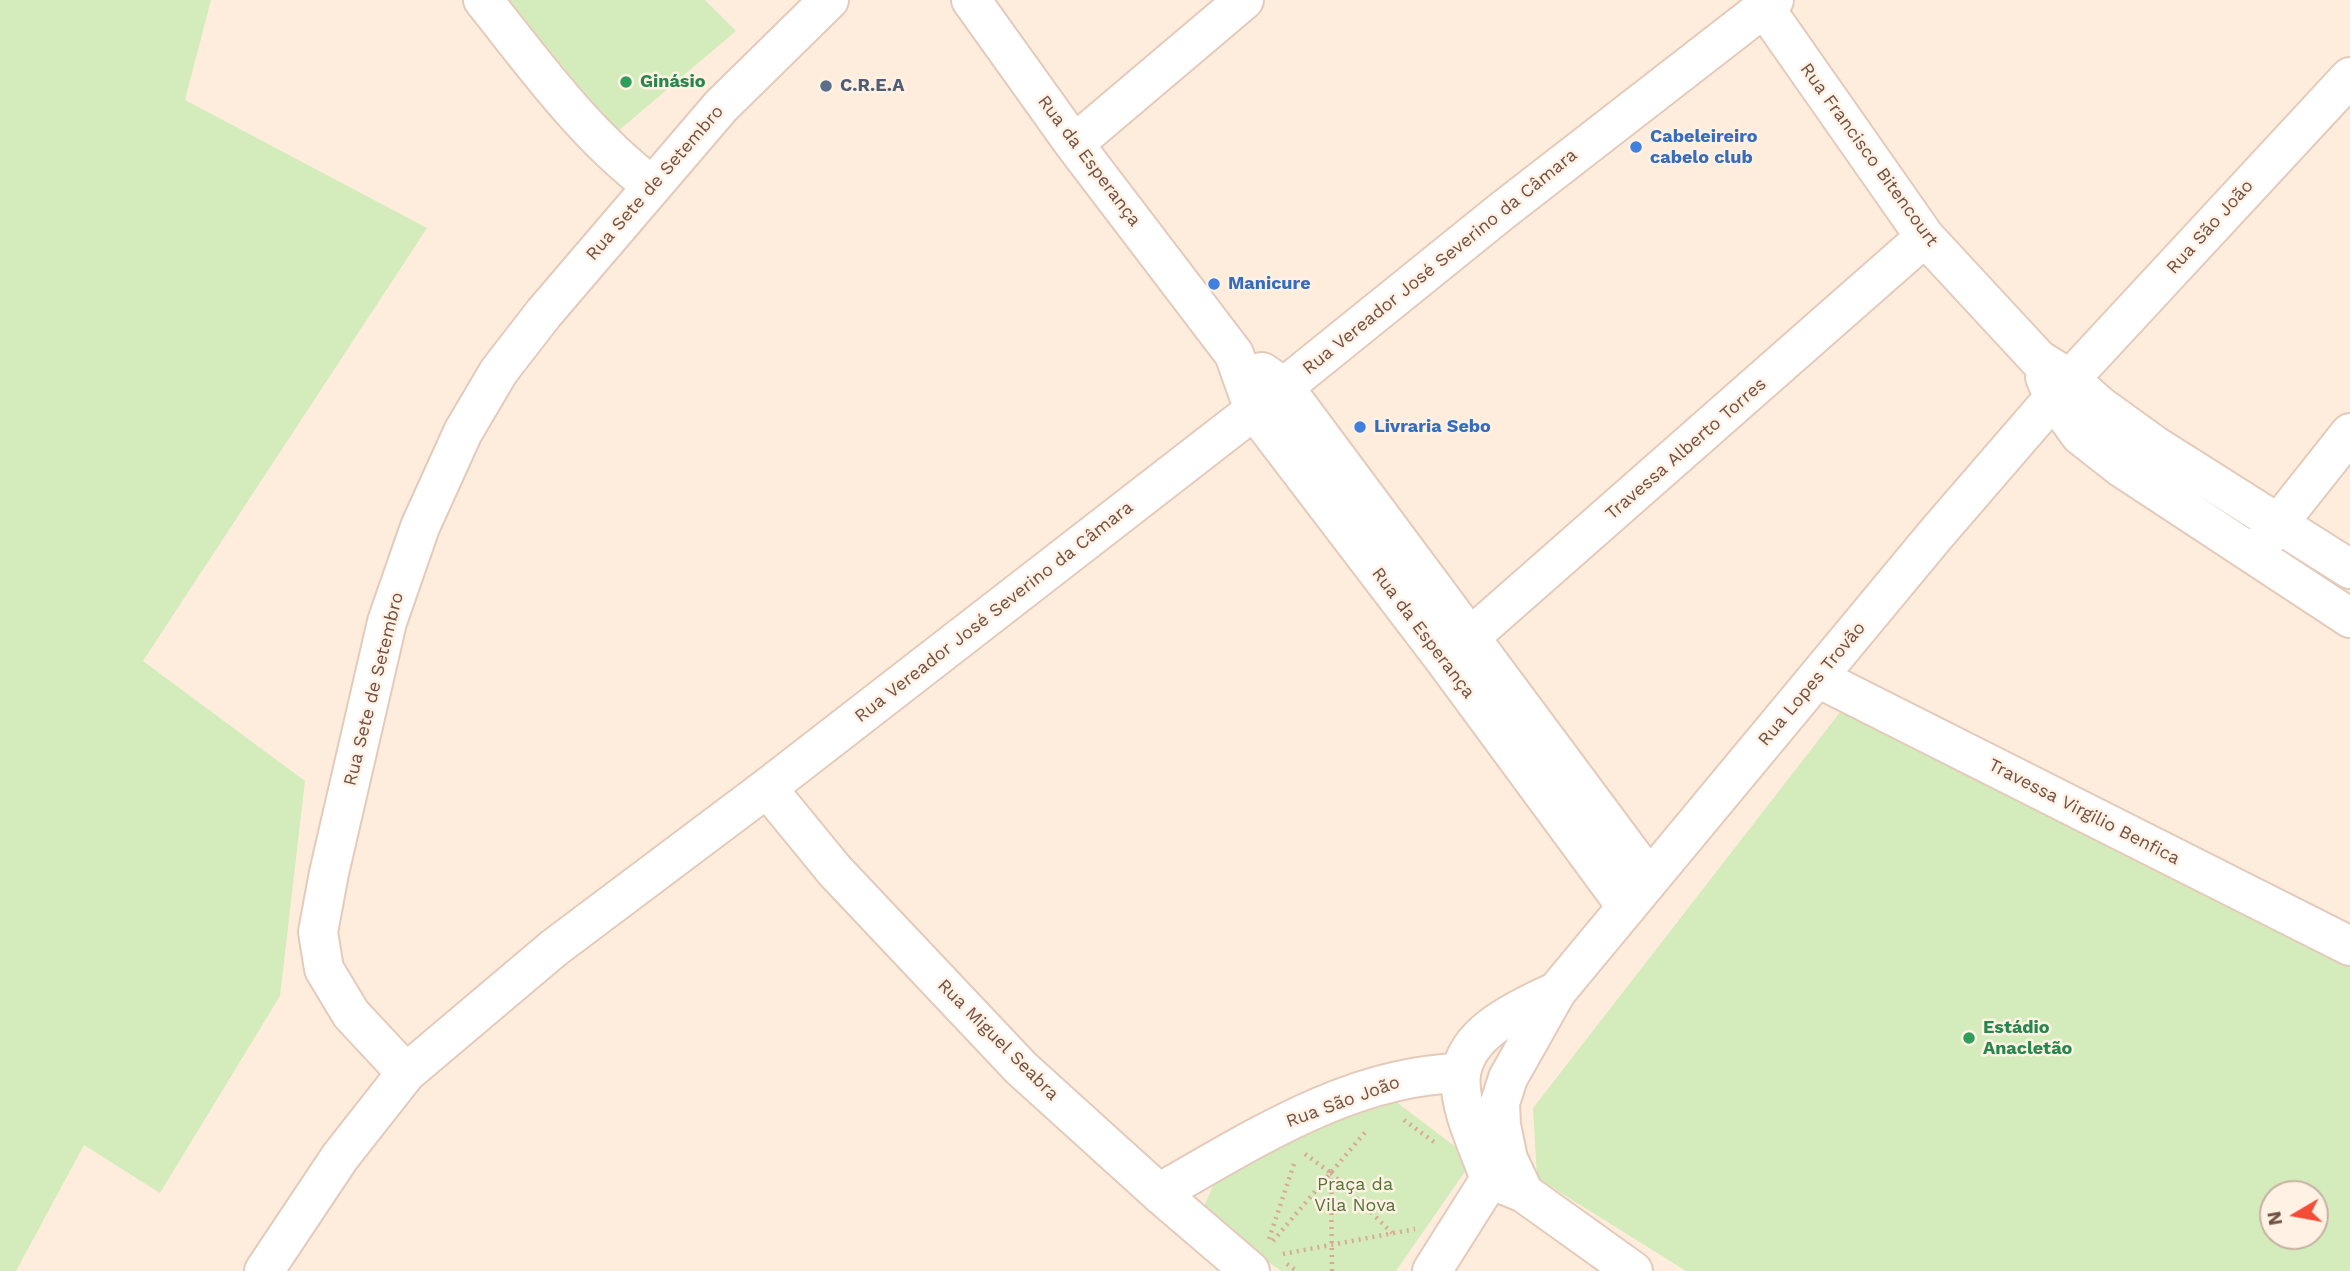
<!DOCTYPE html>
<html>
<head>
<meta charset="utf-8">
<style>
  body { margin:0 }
  #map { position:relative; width:2350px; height:1271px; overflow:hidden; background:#feeddc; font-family:"Work Sans",sans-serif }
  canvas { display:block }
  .north { position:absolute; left:2259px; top:1180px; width:70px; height:70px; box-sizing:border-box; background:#fff2e4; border:2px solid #c7b1a4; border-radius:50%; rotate:260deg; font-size:19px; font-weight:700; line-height:28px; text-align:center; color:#745044 }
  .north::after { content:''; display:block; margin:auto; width:24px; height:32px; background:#f34c37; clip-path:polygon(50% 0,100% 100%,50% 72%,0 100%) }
</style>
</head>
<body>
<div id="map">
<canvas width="2350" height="1271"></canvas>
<div class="north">N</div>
</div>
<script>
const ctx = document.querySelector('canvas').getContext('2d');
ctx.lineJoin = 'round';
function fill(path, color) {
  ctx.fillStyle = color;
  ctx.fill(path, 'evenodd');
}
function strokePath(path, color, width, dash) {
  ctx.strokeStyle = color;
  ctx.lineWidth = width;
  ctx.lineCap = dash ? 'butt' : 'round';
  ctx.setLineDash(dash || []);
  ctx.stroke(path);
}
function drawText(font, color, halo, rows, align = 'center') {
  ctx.font = font + ' "Work Sans",sans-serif';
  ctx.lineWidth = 5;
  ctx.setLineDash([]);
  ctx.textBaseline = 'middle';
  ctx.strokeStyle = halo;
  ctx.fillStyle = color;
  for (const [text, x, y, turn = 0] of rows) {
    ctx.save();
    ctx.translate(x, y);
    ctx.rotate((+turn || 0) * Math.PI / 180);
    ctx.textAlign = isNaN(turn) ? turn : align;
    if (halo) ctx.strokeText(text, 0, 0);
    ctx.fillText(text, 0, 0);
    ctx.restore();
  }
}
const green = new Path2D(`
  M 0,0 L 211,0 L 185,100 L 427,228 L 143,661 L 305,781 L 280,996 L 160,1193 L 84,1145 L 16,1271 L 0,1271 Z
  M 508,0 L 705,0 L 736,31 L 617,132 Z
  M 1841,711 L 2350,967 L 2350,1271 L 1686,1271 L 1537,1178 L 1533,1108 ZM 2273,1194 L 2315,1194 L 2315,1236 L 2273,1236 Z
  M 1387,1095 L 1473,1160 L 1396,1271 L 1281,1271 L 1201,1213 L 1217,1177 Z`);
const path = new Path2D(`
  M 1404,1120 L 1434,1142
  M 1305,1154 L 1331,1173
  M 1269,1239 L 1295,1161
  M 1273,1241 L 1367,1130
  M 1283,1254 L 1415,1229
  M 1287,1264 L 1297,1271
  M 1332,1271 L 1331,1173 L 1392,1233`);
const minor = new Path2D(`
  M 483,0 C 535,65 584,134 651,185
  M 971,0 L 1074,144 L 1234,354 L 1254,410 L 1444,659 L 1626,906
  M 1764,7 L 1925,237 L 2038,359 L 2070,379 L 2100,406 L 2154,445 L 2350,569
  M 1074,144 L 1244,0
  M 1262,372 L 1284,387 L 1649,878
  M 2045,377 L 2054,399 L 2080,435 L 2122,468 L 2350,618
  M 2262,544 L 2350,433
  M 1451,654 L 1925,237
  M 1818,678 L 2350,946
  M 767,788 L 835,871 L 1021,1068 L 1159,1193 L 1250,1271
  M 1557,991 C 1522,1008 1467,1030 1461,1074 C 1457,1105 1480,1150 1490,1179 L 1524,1193 L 1633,1271
  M 406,1073 L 351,1014 L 324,969 L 318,932 L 329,873 L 387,622 L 420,527 L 463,432 L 499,371 L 544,313 L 721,106 L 829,0
  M 1159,1193 C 1251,1141 1351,1075 1461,1073
  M 1524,1193 L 1508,1159 L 1501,1125 L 1500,1103 L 1508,1078 L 1557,991 L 1937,533 L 2070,379 L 2350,77
  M 264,1271 L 340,1157 L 406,1073 L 554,948 L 767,788 L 1284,387 L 1502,211 L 1774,0
  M 1432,1271 L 1490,1179 L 1507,1160`);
const markers = [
  [626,82,7,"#2e9e5b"],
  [826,86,7,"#5c6f8a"],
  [1636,147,7,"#3f7fe0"],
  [1214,284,7,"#3f7fe0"],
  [1360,427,7,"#3f7fe0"],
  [1969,1038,7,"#2e9e5b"]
];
const leisureNames = [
  ["Ginásio",640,82],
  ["Estádio",1983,1028],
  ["Anacletão",1983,1049]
];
const serviceNames = [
  ["C.R.E.A",840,86]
];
const shopNames = [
  ["Cabeleireiro",1650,137],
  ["cabelo club",1650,158],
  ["Manicure",1228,284],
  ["Livraria Sebo",1374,427]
];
const streetNames = [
  ["Rua Francisco Bitencourt",1869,155,54],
  ["Rua da Esperança",1089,161,53],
  ["Rua Sete de Setembro",655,183,-49],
  ["Rua São João",2210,227,-48],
  ["Rua Vereador José Severino da Câmara",1440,262,-39],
  ["Travessa Alberto Torres",1686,449,-41],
  ["Rua Vereador José Severino da Câmara",994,612,-38],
  ["Rua da Esperança",1423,633,53],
  ["Rua Lopes Trovão",1812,684,-50],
  ["Rua Sete de Setembro",374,689,-76],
  ["Travessa Virgilio Benfica",2084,812,27],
  ["Rua Miguel Seabra",998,1040,45],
  ["Rua São João",1343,1102,-20]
];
const parkNames = [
  ["Praça da",1355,1185],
  ["Vila Nova",1355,1206]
];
fill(green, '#d4ecbb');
strokePath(minor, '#e4cabb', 42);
strokePath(path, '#d9a996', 4.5, [2, 5]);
strokePath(minor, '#fff', 38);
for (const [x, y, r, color] of markers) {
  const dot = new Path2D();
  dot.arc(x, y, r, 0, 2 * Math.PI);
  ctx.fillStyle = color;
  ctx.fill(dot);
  strokePath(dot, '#fff2e4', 2.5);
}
drawText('bold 18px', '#27864d', '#fff2e4', leisureNames, 'left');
drawText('bold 18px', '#4e5e75', '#fff2e4', serviceNames, 'left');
drawText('bold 18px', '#366cbe', '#fff2e4', shopNames, 'left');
drawText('18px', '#745044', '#fff2e4', streetNames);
drawText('18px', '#527539', '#fff2e4', parkNames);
</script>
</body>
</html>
